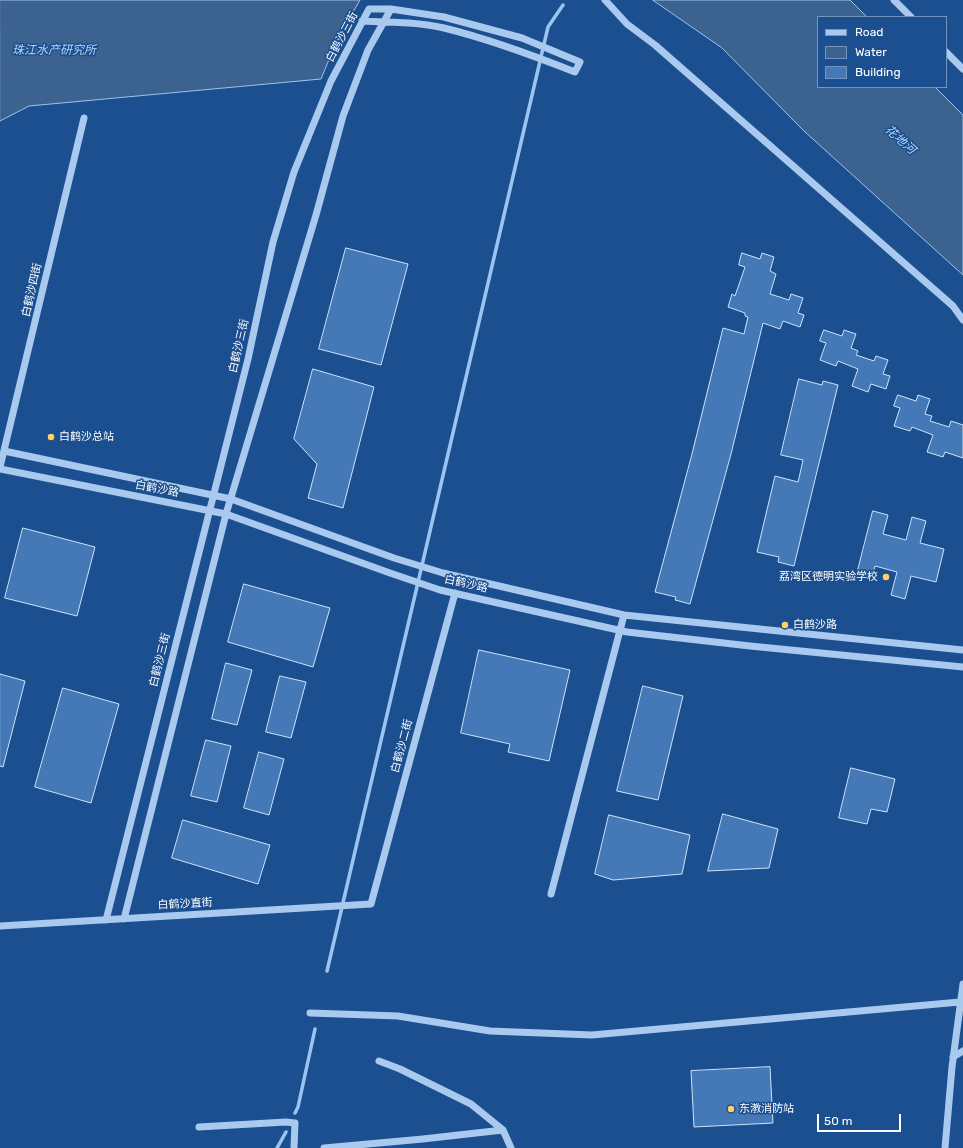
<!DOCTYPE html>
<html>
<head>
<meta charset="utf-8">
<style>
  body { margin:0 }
  #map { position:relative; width:963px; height:1148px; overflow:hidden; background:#1b4f8f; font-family:Rubik,sans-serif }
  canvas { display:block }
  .legend { position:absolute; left:817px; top:16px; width:130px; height:72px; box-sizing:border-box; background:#1b4f8f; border:1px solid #7695bc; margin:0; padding:5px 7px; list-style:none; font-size:12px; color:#fff }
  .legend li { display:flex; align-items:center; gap:8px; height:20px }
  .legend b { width:20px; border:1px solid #7695bc }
  .scale { position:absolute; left:817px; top:1114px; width:84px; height:18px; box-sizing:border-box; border:2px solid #fff; border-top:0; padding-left:5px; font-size:12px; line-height:14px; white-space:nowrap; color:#fff; -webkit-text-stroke:3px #1b4f8f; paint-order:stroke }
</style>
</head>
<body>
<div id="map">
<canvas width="963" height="1148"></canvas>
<ul class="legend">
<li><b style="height:5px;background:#a9c9ee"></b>Road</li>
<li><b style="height:11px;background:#3c6290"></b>Water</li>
<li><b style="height:11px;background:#4478b7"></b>Building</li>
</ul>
<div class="scale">50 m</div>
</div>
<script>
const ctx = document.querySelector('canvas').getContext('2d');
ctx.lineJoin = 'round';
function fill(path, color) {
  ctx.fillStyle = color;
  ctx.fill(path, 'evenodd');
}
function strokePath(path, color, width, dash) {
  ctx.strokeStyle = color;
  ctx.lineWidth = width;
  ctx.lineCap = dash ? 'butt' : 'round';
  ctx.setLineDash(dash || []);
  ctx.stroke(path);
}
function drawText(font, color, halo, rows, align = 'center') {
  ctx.font = font + ' Rubik,"Noto Sans SC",sans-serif';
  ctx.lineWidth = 3;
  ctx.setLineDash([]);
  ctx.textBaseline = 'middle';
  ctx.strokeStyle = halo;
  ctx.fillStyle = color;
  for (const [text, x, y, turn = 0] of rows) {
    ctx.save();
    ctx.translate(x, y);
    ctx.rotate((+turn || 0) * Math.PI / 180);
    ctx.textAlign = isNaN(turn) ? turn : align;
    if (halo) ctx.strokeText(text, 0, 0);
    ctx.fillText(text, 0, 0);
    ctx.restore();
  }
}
const water = new Path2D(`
  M 0,0 L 360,0 L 338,38 L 321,79 L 29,106 L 0,121 Z
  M 653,0 L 850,0 L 867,17 L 818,17 L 818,87 L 935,87 L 963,115 L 963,275 L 804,131 L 722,48 Z`);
const stream = new Path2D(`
  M 327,971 L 548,27 L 563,5
  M 295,1113 L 298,1107 L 315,1029
  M 277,1148 L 286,1132`);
const building = new Path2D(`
  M 346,248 L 408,264 L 381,365 L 319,349 Z
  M 742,253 L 760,259 L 762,253 L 774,257 L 770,271 L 776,274 L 770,294 L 789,300 L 791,294 L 803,298 L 798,313 L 804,315 L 800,327 L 783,321 L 780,329 L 763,323 L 731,454 L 690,604 L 675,600 L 676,597 L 655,592 L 692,454 L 723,328 L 744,334 L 748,317 L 745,316 L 745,313 L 728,307 L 732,294 L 735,296 L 745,267 L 739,265 Z
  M 824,330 L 842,336 L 844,330 L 856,334 L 851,348 L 858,351 L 856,355 L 874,361 L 876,356 L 888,360 L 883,374 L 890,376 L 886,389 L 871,384 L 868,392 L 852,386 L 858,369 L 838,361 L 836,366 L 820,360 L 826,343 L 820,341 Z
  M 313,369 L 374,387 L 343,508 L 308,498 L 317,464 L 294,439 Z
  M 799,379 L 822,385 L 823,381 L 838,385 L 794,566 L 778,562 L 779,557 L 757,552 L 775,476 L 798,482 L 799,478 L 803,460 L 781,455 Z
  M 898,395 L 916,401 L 918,395 L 930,399 L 925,414 L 932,416 L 930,421 L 949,427 L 951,421 L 963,425 L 963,458 L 945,452 L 943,457 L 927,452 L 933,435 L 912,427 L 910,431 L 894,426 L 900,408 L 894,406 Z
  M 873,511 L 888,515 L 883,534 L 906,540 L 912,517 L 926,521 L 920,543 L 944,549 L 936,582 L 911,576 L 905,599 L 891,595 L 897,572 L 875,566 L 872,577 L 857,574 Z
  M 23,528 L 95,547 L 77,616 L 5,598 Z
  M 244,584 L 330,608 L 313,667 L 228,642 Z
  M 479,650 L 570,670 L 549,761 L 508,752 L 510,744 L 461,733 Z
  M 226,663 L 252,670 L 237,725 L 212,719 Z
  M 0,674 L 25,681 L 3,767 L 0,766 Z
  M 280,676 L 306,682 L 291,738 L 266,732 Z
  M 643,686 L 683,696 L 658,800 L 617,791 Z
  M 63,688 L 119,704 L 91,803 L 35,787 Z
  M 206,740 L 231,746 L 217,802 L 191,796 Z
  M 259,752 L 284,759 L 269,815 L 244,808 Z
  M 851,768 L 895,779 L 887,812 L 871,809 L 867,824 L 839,818 Z
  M 723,814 L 778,829 L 769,868 L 708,871 Z
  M 609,815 L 690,835 L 682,874 L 613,880 L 595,874 Z
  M 183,820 L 270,845 L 258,884 L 172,858 Z
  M 770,1067 L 773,1123 L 694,1127 L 691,1071 Z`);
const minor = new Path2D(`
  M 605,0 L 627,24 L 655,45 L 953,306 L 963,320
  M 894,0 L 911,17
  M 946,52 L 963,69
  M 4,451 L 231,499 L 394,558 L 443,573 L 624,615 L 963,650
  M 0,467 L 84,118
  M 0,469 L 226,514 L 390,573 L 440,590 L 627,632 L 750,646 L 963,667
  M 551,894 L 624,615
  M 124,919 L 226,514 L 316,215 L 343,116 L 368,50 L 391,9
  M 106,920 L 248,359 L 273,242 L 294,172 L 331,81 L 369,9 L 391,9 L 444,17 L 522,38 L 580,62 L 575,72 C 532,55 489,39 444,28 C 417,22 390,22 362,21
  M 0,926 L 371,904 L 455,593
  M 310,1013 L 398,1016 L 490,1031 L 592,1035 L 960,1002
  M 953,1057 L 963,1051
  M 379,1061 L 400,1069 L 471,1104 L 503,1130 L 511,1148
  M 199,1127 L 286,1122 L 295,1123 L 294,1148
  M 324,1148 L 423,1139 L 503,1130
  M 945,1148 L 952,1067 L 963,984`);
const markers = [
  [51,437,4,"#ffd166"],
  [886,577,4,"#ffd166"],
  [785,625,4,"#ffd166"],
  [731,1109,4,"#ffd166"]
];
const streetNames = [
  ["白鹤沙三街",342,37,-62],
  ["白鹤沙四街",32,290,-77],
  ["白鹤沙三街",239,346,-77],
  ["白鹤沙路",157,489,11],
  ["白鹤沙路",466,584,13],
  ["白鹤沙三街",160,660,-76],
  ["白鹤沙二街",402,746,-75],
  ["白鹤沙直街",185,904,-3]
];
const poiNames = [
  ["白鹤沙总站",59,437],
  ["荔湾区德明实验学校",878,577,"right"],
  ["白鹤沙路",793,625],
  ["东漖消防站",739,1109]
];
const waterNames = [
  ["珠江水产研究所",54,51],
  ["花地河",900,140,42]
];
fill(water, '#3c6290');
strokePath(water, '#9cc4f0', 1);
strokePath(stream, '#9cc4f0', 3.5);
fill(building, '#4478b7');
strokePath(building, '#cfe3fa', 1);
strokePath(minor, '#a9c9ee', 7);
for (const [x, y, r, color] of markers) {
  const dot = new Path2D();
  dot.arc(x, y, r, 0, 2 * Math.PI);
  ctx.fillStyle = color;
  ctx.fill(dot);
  strokePath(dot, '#1b4f8f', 1.5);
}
drawText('11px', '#fff', '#1b4f8f', streetNames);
drawText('11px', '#fff', '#1b4f8f', poiNames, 'left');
drawText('italic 12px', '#b5d3f5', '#1b4f8f', waterNames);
</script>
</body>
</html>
